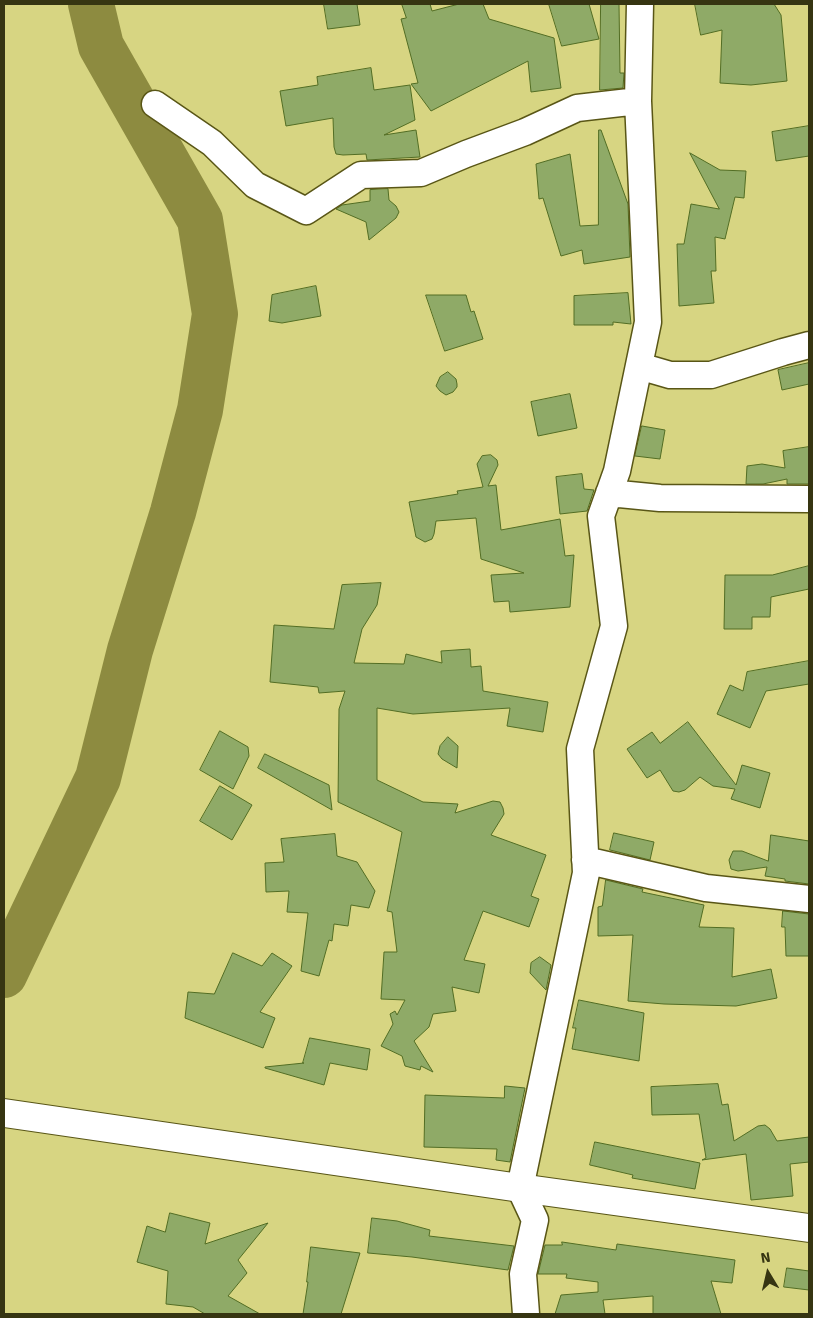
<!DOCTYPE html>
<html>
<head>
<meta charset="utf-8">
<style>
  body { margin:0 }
  #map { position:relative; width:813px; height:1318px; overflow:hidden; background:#d7d582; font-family:Signika,sans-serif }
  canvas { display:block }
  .frame { position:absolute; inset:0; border:5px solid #363512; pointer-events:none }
  .north { position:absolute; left:743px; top:1248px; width:50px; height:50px; -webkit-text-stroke:4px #d7d582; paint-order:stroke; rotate:351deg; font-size:14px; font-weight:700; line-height:20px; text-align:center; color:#363512 }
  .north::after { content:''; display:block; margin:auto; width:18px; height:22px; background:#363512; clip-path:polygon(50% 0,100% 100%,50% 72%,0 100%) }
</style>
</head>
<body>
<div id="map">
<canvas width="813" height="1318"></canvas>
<div class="frame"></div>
<div class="north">N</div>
</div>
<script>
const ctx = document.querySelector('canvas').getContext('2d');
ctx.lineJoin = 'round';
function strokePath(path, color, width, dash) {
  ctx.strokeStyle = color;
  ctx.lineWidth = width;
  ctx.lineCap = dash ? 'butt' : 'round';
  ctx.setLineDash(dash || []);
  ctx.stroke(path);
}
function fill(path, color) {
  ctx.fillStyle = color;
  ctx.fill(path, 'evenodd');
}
const river = new Path2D(`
  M 4,975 L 98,778 L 130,650 L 173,512 L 200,410 L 215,314 L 200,220 L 101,46 L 91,4`);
const building = new Path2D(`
  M 324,4 L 357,4 L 360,25 L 328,29 Z
  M 402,4 L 430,4 L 432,11 L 459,4 L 483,4 L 489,19 L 554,38 L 561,88 L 531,92 L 528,61 L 431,111 L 411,84 L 418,83 L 401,19 L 406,18 Z
  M 549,4 L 589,4 L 599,39 L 562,46 Z
  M 601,4 L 619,4 L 620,73 L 624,73 L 623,88 L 600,90 Z
  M 695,4 L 774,4 L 781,15 L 787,81 L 751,85 L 720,83 L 722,30 L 701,35 Z
  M 371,68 L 374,90 L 410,85 L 415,120 L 384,135 L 416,130 L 420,157 L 367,160 L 366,154 L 343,155 L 336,154 L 334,147 L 333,118 L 286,126 L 280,91 L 318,85 L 317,77 Z
  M 809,126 L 809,156 L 776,161 L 772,132 Z
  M 599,130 L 601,130 L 628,204 L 630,257 L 584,264 L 582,250 L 561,256 L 543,198 L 539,199 L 536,164 L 570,154 L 580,226 L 598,225 Z
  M 690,153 L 720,170 L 746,171 L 744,198 L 735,197 L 725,239 L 715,237 L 716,271 L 711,271 L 714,303 L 679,306 L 677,244 L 684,244 L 691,204 L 719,209 Z
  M 388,189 L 389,200 L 396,206 L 399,212 L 396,218 L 369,240 L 366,222 L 336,209 L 342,205 L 370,201 L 370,190 Z
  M 316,286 L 321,316 L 282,323 L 269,321 L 272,295 Z
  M 628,293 L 631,324 L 613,322 L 613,325 L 574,325 L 574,296 Z
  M 426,295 L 466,295 L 471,312 L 474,311 L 483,339 L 445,351 Z
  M 809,363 L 809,384 L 782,390 L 778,370 Z
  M 448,372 L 456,379 L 457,384 L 457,387 L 453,392 L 446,395 L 440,391 L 436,386 L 440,377 Z
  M 570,394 L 577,428 L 538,436 L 531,402 Z
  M 642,426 L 665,430 L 660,459 L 635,456 Z
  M 809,447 L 809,484 L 787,484 L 787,479 L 763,484 L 746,484 L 747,466 L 762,464 L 785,468 L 783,451 Z
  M 491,455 L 497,460 L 498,465 L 488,486 L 496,485 L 501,530 L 560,519 L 565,556 L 574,555 L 570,607 L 510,612 L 509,601 L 494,602 L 491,575 L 524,573 L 481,559 L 476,518 L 436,521 L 434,534 L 432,539 L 425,542 L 416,537 L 409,502 L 458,494 L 457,491 L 483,487 L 477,464 L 482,456 Z
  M 582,474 L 584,489 L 594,490 L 587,511 L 560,514 L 556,477 Z
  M 809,566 L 809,589 L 771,597 L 770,617 L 752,617 L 752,629 L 724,629 L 725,575 L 772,575 Z
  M 381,583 L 377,605 L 362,629 L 354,663 L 404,664 L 406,654 L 442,663 L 441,651 L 470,649 L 471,667 L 481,666 L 483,691 L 548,702 L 543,732 L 507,726 L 510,708 L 413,714 L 377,708 L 377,780 L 423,802 L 458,804 L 455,813 L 493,801 L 500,802 L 503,808 L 504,814 L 491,835 L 546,855 L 531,896 L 539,899 L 529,927 L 483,911 L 464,960 L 485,964 L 479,993 L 452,987 L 456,1011 L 433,1014 L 429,1027 L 414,1041 L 433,1072 L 421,1066 L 420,1070 L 405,1066 L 402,1056 L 381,1046 L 393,1024 L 390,1014 L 395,1011 L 397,1015 L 405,1000 L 381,999 L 384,952 L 397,952 L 392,912 L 387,911 L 402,832 L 338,802 L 339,709 L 345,691 L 319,693 L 318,687 L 270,682 L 274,625 L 334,629 L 342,585 Z
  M 809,661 L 809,684 L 766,691 L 750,728 L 717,714 L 730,685 L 743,691 L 747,672 Z
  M 688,722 L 736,785 L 742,765 L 770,773 L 760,808 L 731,799 L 735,789 L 713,786 L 700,777 L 685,790 L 679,792 L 673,791 L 660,770 L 647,778 L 627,749 L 652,732 L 660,743 Z
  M 220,731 L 248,747 L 249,756 L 233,789 L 200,770 Z
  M 448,737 L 458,746 L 457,768 L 442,759 L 438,754 L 440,746 Z
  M 265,754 L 329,785 L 332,810 L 258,768 Z
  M 220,786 L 252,805 L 232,840 L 200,821 Z
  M 614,833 L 654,842 L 650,860 L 610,850 Z
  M 335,834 L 337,856 L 357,862 L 375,891 L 369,908 L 351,905 L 348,926 L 334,924 L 332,941 L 329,940 L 319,976 L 301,971 L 308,913 L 287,912 L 289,891 L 266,892 L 265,863 L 284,862 L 281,839 Z
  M 771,835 L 809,841 L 809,884 L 785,881 L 785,879 L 765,876 L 767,867 L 738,871 L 731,869 L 729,860 L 733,851 L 742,851 L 768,861 Z
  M 606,880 L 643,889 L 642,892 L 704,905 L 699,927 L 734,928 L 732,977 L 771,969 L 777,998 L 736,1006 L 664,1004 L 628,1001 L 633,935 L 598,936 L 598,907 L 602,906 Z
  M 783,911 L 809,914 L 809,956 L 786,956 L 785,927 L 782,927 Z
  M 233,953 L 262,966 L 272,953 L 292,966 L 260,1012 L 275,1018 L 263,1048 L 185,1018 L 188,992 L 214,994 Z
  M 540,957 L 551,965 L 546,990 L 530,973 L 531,963 Z
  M 579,1000 L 644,1013 L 639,1061 L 572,1049 L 576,1028 L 573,1028 Z
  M 310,1038 L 370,1049 L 367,1070 L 330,1063 L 324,1085 L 265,1068 L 265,1067 L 304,1063 L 303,1063 Z
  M 718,1084 L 722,1105 L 728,1104 L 734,1141 L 758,1126 L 765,1125 L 770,1129 L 777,1141 L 809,1137 L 809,1162 L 790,1164 L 793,1196 L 751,1200 L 746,1154 L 702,1160 L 706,1158 L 699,1114 L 652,1115 L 651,1087 Z
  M 505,1086 L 525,1088 L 510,1162 L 496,1160 L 497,1149 L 424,1147 L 425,1095 L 504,1098 Z
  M 595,1142 L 700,1163 L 695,1189 L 632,1178 L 633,1175 L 590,1165 Z
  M 170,1213 L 210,1223 L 205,1244 L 268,1223 L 238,1260 L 247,1273 L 228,1296 L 260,1314 L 205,1314 L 193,1307 L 166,1304 L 168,1271 L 137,1262 L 147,1226 L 165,1232 Z
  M 372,1218 L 397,1221 L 430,1230 L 429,1236 L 514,1246 L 508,1270 L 412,1257 L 368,1253 Z
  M 562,1242 L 616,1250 L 617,1244 L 735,1260 L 732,1283 L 711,1281 L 721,1314 L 653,1314 L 653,1296 L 603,1300 L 605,1314 L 555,1314 L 561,1295 L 598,1292 L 598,1282 L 566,1278 L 567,1274 L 538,1274 L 545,1245 L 562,1245 Z
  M 311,1247 L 360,1253 L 341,1314 L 303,1314 L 308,1282 L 307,1282 Z
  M 787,1268 L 809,1271 L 809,1290 L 784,1287 Z`);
const minor = new Path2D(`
  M 155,104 L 212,143 L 255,185 L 306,211 L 361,175 L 421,173 L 466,154 L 525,132 L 577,108 L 638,101
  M 639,366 L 670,375 L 711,375 L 783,352 L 809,345
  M 609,493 L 660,498 L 809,499
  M 585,860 L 706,888 L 809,899
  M 526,1314 L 523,1274 L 535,1220 L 520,1188 L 586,873 L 580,749 L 614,626 L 601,516 L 617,471 L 648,322 L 638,101 L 640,4`);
const tertiary = new Path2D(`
  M 4,1113 L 520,1188 L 809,1228`);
strokePath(river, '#8d8b40', 46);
fill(building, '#8faa67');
strokePath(building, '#526d24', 1);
strokePath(minor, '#595616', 29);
strokePath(tertiary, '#595616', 30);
strokePath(minor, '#fff', 26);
strokePath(tertiary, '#fff', 28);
</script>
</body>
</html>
